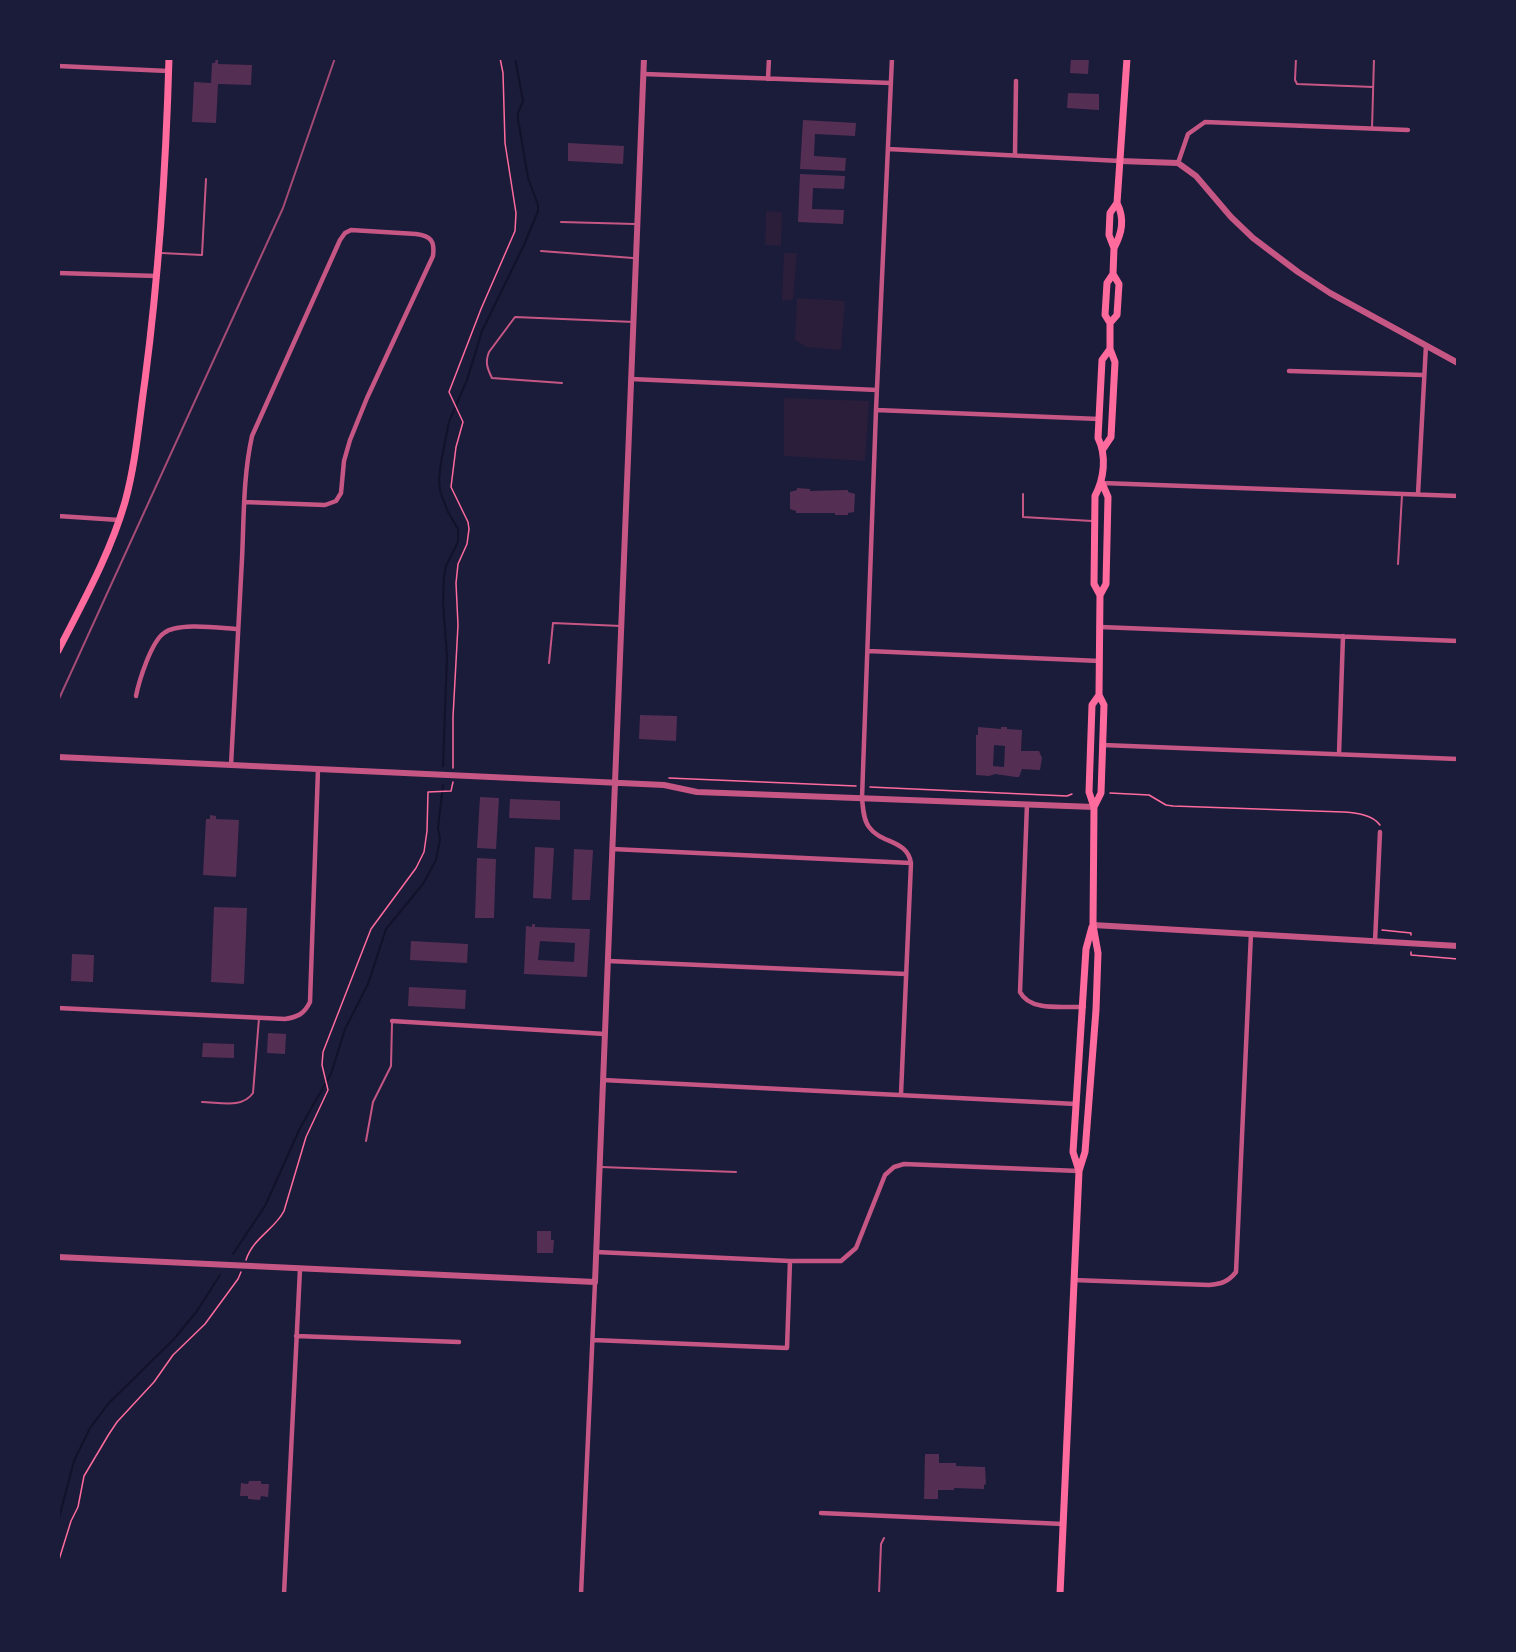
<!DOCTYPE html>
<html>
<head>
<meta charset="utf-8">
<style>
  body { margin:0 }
  #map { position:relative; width:1516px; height:1652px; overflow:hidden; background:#1b1b3a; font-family:Manrope,sans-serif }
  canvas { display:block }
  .frame { position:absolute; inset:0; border:60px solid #1b1b3a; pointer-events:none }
</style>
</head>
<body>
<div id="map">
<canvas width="1516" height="1652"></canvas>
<div class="frame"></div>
</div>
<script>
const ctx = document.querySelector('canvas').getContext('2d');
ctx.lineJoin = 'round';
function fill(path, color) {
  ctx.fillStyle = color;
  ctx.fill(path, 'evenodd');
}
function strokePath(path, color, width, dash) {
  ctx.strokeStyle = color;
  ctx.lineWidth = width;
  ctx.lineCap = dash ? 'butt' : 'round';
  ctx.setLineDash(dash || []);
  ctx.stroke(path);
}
const green = new Path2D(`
  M 766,211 L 782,212 L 781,246 L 765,245 Z
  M 784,253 L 797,253 L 793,300 L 782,301 Z
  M 797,298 L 845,301 L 841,350 L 806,347 L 795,340 Z
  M 784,398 L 869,401 L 865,461 L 784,456 Z`);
const stream = new Path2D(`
  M 443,766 L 447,656 L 443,603 L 444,577 L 446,566 L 458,542 L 458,529 L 448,512 L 440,491 L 439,479 L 441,462 L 449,422 L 467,380 L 482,331 L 524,245 L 538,211 L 538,205 L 528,178 L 518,119 L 518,113 L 523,101 L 515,58
  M 233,1254 L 265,1206 L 300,1128 L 331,1074 L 345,1029 L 368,984 L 386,929 L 423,884 L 436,860 L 440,839 L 438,828 L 443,785
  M 58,1522 L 74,1461 L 90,1428 L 108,1404 L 174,1339 L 197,1311 L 220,1275`);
const building = new Path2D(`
  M 216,58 L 218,58 L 218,64 L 252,65 L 251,85 L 218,84 L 216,123 L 192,122 L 194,82 L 211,83 L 212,63 L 215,63 Z
  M 1071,58 L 1089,58 L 1088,74 L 1070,73 Z
  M 1068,93 L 1099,94 L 1099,110 L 1067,108 Z
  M 803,120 L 856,123 L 855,136 L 815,134 L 814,156 L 846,158 L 845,171 L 800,169 Z
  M 568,143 L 624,146 L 623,164 L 568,161 Z
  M 800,174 L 845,176 L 844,189 L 813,188 L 812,209 L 844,210 L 843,224 L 798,222 Z
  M 797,488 L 810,489 L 810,491 L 848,490 L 848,492 L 855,494 L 854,512 L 848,513 L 848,515 L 835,515 L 835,513 L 796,513 L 796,511 L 790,509 L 790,492 L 797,490 Z
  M 640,715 L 677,716 L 676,741 L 639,739 Z
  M 978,727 L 1001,729 L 1001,727 L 1007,727 L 1007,729 L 1022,730 L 1021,751 L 1039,751 L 1042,758 L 1040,770 L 1022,769 L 1019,777 L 1016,777 L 995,774 L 989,776 L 976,775 L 976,735 L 978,735 ZM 994,745 L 1005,746 L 1004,767 L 993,766 Z
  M 480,797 L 499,798 L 496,849 L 477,848 Z
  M 510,799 L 560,801 L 560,820 L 509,818 Z
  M 210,815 L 216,816 L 216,819 L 239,820 L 236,877 L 203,875 L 206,819 L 210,819 Z
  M 535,847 L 554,848 L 551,899 L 533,898 Z
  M 574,849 L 593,850 L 590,900 L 572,900 Z
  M 477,858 L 496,859 L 494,918 L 475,918 Z
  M 214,907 L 247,908 L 244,984 L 211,982 Z
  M 532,924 L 535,924 L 535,927 L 590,929 L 587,977 L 524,974 L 526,926 L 532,927 ZM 540,941 L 575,943 L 574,962 L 538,960 Z
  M 411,941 L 468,944 L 467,963 L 410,960 Z
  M 72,954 L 94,955 L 93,982 L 71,981 Z
  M 409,987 L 466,990 L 465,1009 L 408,1006 Z
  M 268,1033 L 286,1034 L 285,1054 L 267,1053 Z
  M 203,1043 L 234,1044 L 234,1058 L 202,1057 Z
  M 537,1231 L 551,1231 L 551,1240 L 554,1240 L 553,1253 L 537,1253 Z
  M 925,1454 L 939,1454 L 939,1463 L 956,1463 L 956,1466 L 985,1467 L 986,1484 L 984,1485 L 984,1489 L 954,1488 L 954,1490 L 938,1490 L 938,1499 L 924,1499 Z
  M 249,1481 L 261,1481 L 261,1484 L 269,1484 L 268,1497 L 261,1496 L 260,1500 L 248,1499 L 248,1496 L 240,1496 L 241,1483 L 248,1484 Z`);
const path = new Path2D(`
  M 453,768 L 453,717 L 458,625 L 456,583 L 458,564 L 467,544 L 469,529 L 468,522 L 451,487 L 456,447 L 463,422 L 449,392 L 481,309 L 515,231 L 516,213 L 505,143 L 503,73 L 500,58
  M 669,778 L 856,786
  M 870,787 L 1067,796 L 1072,794
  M 1110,793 L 1149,795 L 1166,805 L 1173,806 L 1343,812 C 1355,813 1372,814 1380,825
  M 1382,930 L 1411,933 L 1411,935
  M 1411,952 L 1411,955 L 1458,959
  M 246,1260 C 253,1238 275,1229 284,1211 L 306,1137 L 328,1090 L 322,1065 L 323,1052 L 371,929 L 416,868 L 424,852 L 427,831 L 428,792 L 451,791 L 453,782
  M 58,1563 L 71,1521 L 78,1507 L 84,1476 L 109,1434 L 117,1422 L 154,1382 L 173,1355 L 205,1324 L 238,1279 L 241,1272`);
const service = new Path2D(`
  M 1296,58 L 1295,80 L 1297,84 L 1373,87
  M 1372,129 L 1374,58
  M 561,222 L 635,224
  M 541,251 L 633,258
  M 161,253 L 202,255 L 206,179
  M 562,383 L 492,378 C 487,368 485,362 489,352 L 515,317 L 634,322
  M 1023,494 L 1023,517 L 1092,521
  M 1398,564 L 1402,495
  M 549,663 L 553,623 L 621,626
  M 202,1102 C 219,1102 242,1109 253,1093 L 259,1018
  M 366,1141 L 373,1102 L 391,1066 L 392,1023
  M 601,1167 L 736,1172
  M 879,1594 L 881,1544 L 884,1538`);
const minor = new Path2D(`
  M 892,58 L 876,410 L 862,798 C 863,807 863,819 869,827 C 881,844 907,839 911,863 L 901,1094
  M 58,66 L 168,71
  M 644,74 L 891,83
  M 768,79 L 769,58
  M 888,149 L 1120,161
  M 1015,154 L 1016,81
  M 1178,163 L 1188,134 L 1205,122 L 1408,130
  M 58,273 L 157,276
  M 1289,371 L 1423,375
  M 631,379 L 877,390
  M 876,410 L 1099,419
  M 1102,483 L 1458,496
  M 1418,494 L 1426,345
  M 58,516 L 119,520
  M 1100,627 L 1458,641
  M 868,651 L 1100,661
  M 136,696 C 139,681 151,642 164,633 C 178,622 220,628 238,629
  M 1103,745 L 1458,759
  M 1339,754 L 1343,636
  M 231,765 C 235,697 238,628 242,559 C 244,518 243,477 252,436 L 340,240 L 345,233 L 351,230 L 416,234 C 431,236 435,241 433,256 L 367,398 L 350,440 L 344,461 L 341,493 L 336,501 L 325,505 L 244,502
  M 1027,804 L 1020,992 C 1030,1012 1064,1006 1084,1007
  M 612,849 L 911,863
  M 1375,942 L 1380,832
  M 608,961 L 906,974
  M 58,1008 L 285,1019 C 298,1017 304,1014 310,1002 L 318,769
  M 392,1021 L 605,1034
  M 603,1080 L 1076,1104
  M 596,1252 L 790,1261 L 841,1261 L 856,1248 L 885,1175 L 894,1167 L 904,1164 L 1079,1171
  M 1073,1280 L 1209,1285 C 1221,1284 1228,1282 1236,1272 L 1251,933
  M 296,1336 L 459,1342
  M 593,1340 L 787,1348 L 790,1261
  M 821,1513 L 1063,1524
  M 284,1594 L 300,1269
  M 581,1594 L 595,1282`);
const tertiary = new Path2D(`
  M 1120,161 L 1178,163 L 1196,176 L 1231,217 L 1253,238 L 1298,272 L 1330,293 L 1458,363
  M 58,757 L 664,785 L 697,792 L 1094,807
  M 1093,925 L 1458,946
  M 58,1257 L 595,1282 L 644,58`);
const secondary = new Path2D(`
  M 1114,248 C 1122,233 1125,219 1117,203 L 1127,58
  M 1110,323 L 1117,315 L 1119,284 L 1113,274 L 1114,248 L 1109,235 L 1110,213 L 1117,203
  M 1103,449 L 1111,437 L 1115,362 L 1110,349 L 1110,323 L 1105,315 L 1107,283 L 1113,274
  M 1100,595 L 1094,584 L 1095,496 C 1104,479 1107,456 1098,438 L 1102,360 L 1110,349
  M 58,651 C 83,602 110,554 125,502 C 136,462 139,421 145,380 C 159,273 166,167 169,58
  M 1094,807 L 1101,793 L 1104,705 L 1099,695 L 1100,595 L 1106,584 L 1108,497 L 1102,483
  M 1079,1171 L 1073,1152 L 1086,949 L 1092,927
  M 1060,1594 L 1079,1171 L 1085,1152 L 1096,1010 L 1098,953 L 1093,925 L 1094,807 L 1089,792 L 1092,705 L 1099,695`);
const rail = new Path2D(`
  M 58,701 L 283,208 L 335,58`);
fill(green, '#2a1e3b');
strokePath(stream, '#12122b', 2);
fill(building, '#542f53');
strokePath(path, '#ff6b9d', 1.5);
strokePath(service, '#c65784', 2);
strokePath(minor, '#c65784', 4.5);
strokePath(tertiary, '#c65784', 6);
strokePath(secondary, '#ff6b9d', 7);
strokePath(rail, '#a44b75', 2);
</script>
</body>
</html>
